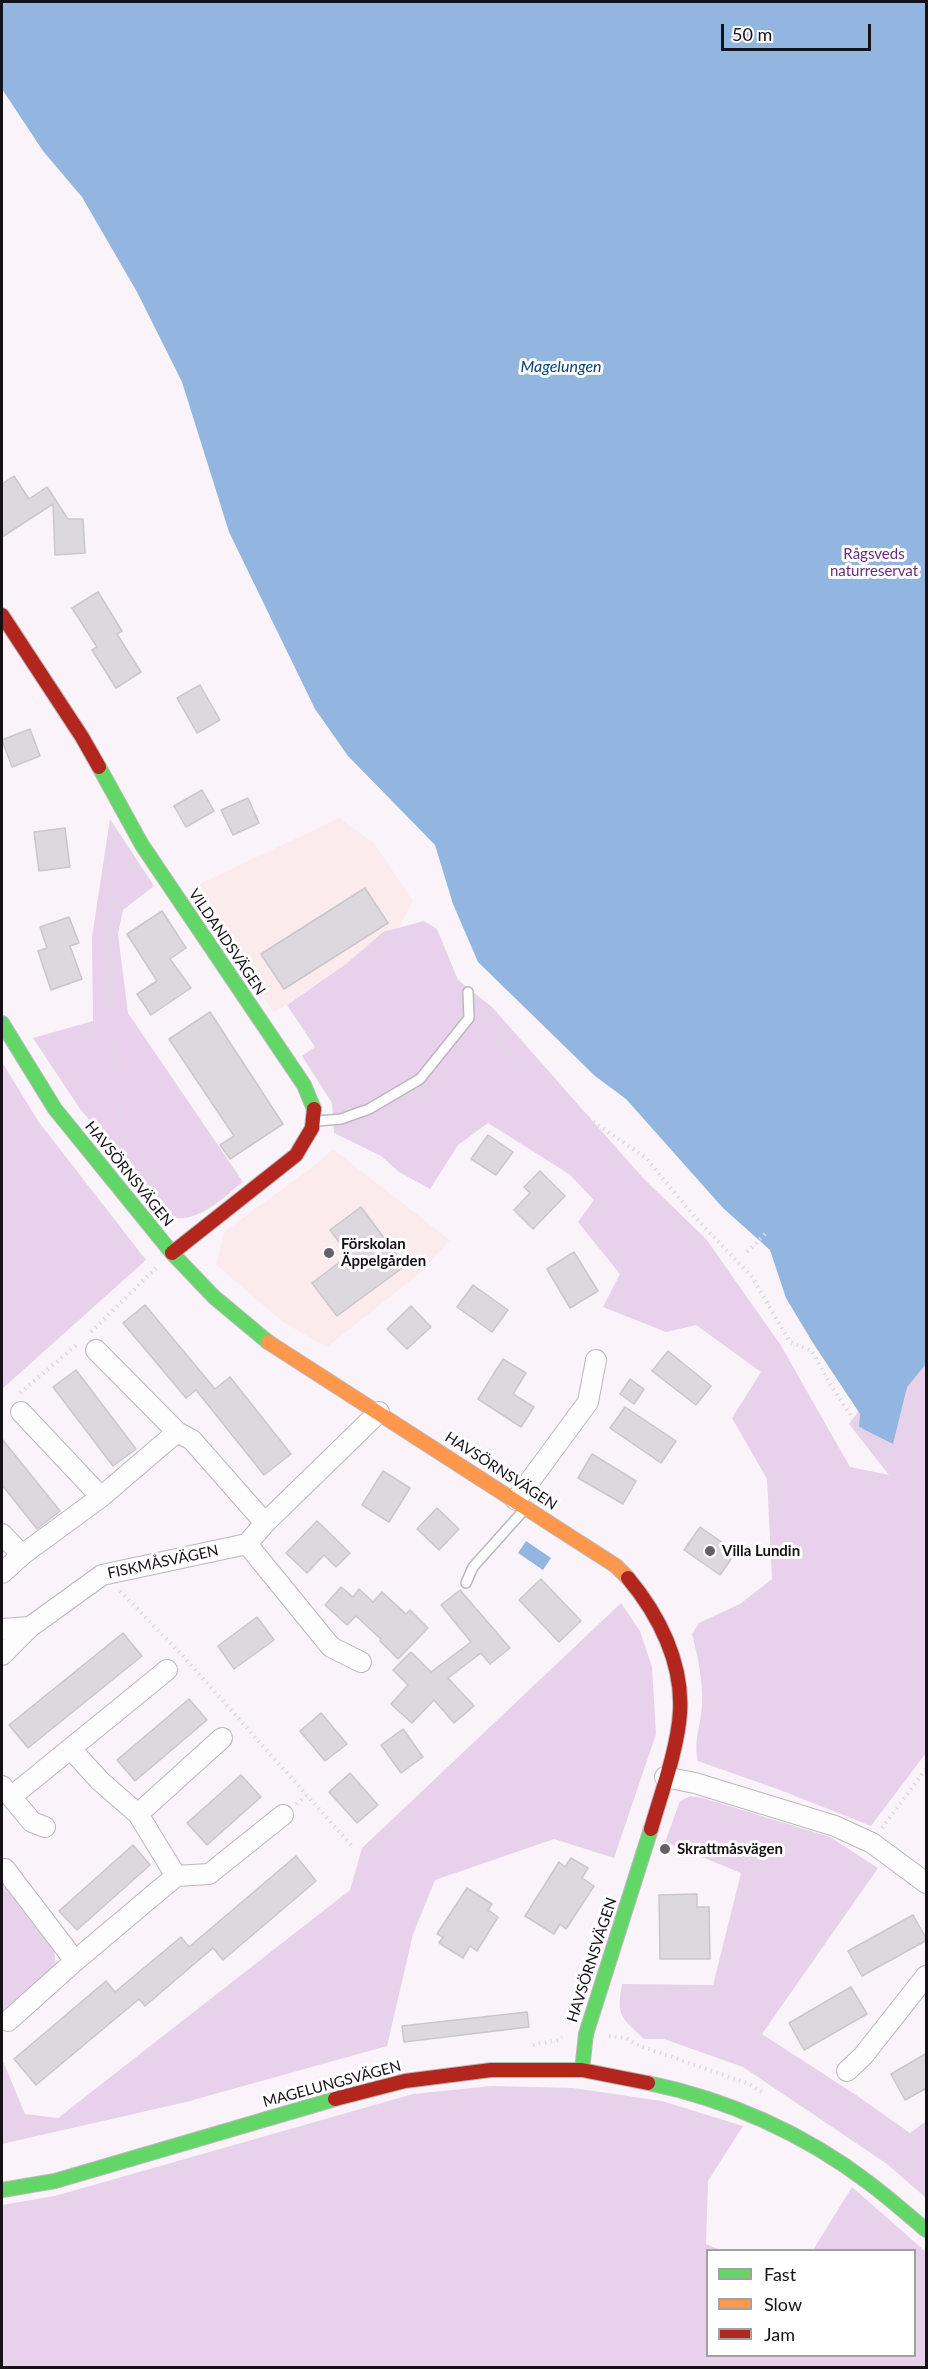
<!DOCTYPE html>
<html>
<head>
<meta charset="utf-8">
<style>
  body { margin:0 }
  #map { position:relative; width:928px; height:2369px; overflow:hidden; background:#faf4fa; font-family:Lato,sans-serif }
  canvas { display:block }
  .frame { position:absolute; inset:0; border:3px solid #151116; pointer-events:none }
  .legend { position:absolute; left:706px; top:2249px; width:210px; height:108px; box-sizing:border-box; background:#fff; border:2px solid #a1a0a2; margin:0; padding:8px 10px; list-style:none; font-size:18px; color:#151116 }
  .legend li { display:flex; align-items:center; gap:12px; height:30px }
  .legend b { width:30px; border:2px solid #a1a0a2 }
  .scale { position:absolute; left:721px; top:24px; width:150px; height:27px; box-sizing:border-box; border:3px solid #151116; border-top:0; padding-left:8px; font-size:18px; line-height:21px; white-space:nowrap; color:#151116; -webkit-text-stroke:4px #fff; paint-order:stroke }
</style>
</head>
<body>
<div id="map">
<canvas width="928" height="2369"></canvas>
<div class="frame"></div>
<ul class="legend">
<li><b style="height:8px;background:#63d668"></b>Fast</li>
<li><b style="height:8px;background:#ff974d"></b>Slow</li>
<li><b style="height:8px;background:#b3261e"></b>Jam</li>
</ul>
<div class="scale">50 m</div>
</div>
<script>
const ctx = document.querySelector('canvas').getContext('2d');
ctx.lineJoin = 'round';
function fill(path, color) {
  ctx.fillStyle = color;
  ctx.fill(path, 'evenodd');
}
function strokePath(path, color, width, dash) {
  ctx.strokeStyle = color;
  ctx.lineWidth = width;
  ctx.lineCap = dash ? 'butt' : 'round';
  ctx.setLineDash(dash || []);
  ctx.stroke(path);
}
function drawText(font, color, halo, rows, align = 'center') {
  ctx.font = font + ' Lato,sans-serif';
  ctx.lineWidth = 6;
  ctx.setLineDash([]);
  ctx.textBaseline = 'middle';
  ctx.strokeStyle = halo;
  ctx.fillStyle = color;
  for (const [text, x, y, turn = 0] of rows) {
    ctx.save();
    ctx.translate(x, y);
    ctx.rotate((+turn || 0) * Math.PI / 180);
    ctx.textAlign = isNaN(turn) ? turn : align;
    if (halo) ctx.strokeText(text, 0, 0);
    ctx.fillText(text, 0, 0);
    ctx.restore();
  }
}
const education = new Path2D(`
  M 339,818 L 374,843 L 413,901 L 398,928 L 383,932 L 346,964 L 274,1013 L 189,889 Z
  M 333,1149 L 450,1240 L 420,1273 L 327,1347 L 283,1322 L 216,1265 L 225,1231 L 311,1168 Z`);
const green = new Path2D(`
  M 110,819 L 154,886 L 123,910 L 118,934 L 128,1013 L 243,1182 C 223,1197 202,1221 175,1218 L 80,1109 L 33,1038 L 93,1021 L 92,937 Z
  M 424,921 L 437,929 L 458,980 L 492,1007 L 643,1178 L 706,1239 L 780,1344 L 850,1467 L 889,1475 L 849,1424 L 926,1320 L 926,1753 L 871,1826 L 780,1790 L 698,1761 C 693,1741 701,1725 702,1705 C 703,1681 698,1657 692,1634 L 699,1623 L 740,1604 L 772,1579 L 767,1479 L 732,1418 L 761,1372 L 696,1325 L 666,1332 L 603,1307 L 620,1274 L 578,1222 L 594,1200 L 569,1174 L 488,1123 L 458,1145 L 430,1189 L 399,1172 L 381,1156 L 334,1133 L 332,1103 L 302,1056 L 315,1047 L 287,1005 L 346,964 L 383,932 Z
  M 2,1062 L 38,1121 L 146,1260 L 2,1389 Z
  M 621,1603 L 640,1631 L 652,1667 L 656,1734 L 614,1858 L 554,1839 L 435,1880 L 413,1934 L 387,2046 L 186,2102 L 2,2144 L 2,2059 L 25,2114 L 58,2118 L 350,1890 L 362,1848 Z
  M 690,1796 L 703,1798 L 830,1837 L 878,1868 L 762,2034 L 856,2095 L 910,2133 L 926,2121 L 926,2198 L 887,2164 L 743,2067 L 664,2039 L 644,2039 C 621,2017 616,2016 622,1984 L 713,1985 L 741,1873 L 665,1842 L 680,1801 Z
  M 2,1879 L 54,1947 L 56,1967 L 2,2020 Z
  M 492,2086 L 573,2088 L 662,2101 L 743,2126 L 708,2181 L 706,2244 L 720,2250 L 708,2250 L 708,2356 L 914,2356 L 914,2250 L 813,2250 L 852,2187 L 926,2252 L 926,2367 L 2,2368 L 2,2205 L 55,2196 L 413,2094 Z`);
const water = new Path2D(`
  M 2,2 L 926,2 L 926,1364 L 907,1387 L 893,1444 L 859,1427 L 860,1414 L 813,1343 L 786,1298 L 770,1250 L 723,1208 L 626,1099 L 595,1076 L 478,962 L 453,904 L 435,845 L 348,756 L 315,709 L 229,532 L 182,382 L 137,292 L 82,197 L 43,151 L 2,89 Z
  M 526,1541 L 551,1558 L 543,1570 L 518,1553 Z`);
const building = new Path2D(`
  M 14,476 L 29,499 L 47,487 L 68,519 L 83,519 L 85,553 L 55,555 L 53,504 L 2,537 L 2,484 Z
  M 98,592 L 122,631 L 117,634 L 141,672 L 116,688 L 92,650 L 97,647 L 72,608 Z
  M 200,685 L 220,720 L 197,733 L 177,698 Z
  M 30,729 L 40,756 L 12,767 L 2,740 Z
  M 202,790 L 214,811 L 186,827 L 174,806 Z
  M 248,798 L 259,823 L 233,835 L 221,810 Z
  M 65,828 L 70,867 L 39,871 L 34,832 Z
  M 365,888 L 388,923 L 284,989 L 261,954 Z
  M 162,911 L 186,948 L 170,959 L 191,988 L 151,1015 L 137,994 L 157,981 L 127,934 Z
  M 69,917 L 79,943 L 70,946 L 82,979 L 51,990 L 38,951 L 47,948 L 40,927 Z
  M 210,1012 L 283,1124 L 230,1159 L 220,1145 L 234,1136 L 169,1039 Z
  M 488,1135 L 513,1152 L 496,1175 L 471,1159 Z
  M 540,1171 L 565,1196 L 533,1229 L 514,1210 L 530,1193 L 524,1187 Z
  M 361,1207 L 405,1266 L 337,1316 L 312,1283 L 349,1255 L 330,1230 Z
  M 574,1252 L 598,1291 L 570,1308 L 547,1269 Z
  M 473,1285 L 508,1310 L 492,1332 L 457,1307 Z
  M 145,1305 L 215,1389 L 230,1377 L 291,1454 L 264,1475 L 196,1390 L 186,1398 L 123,1323 Z
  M 411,1306 L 431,1327 L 407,1349 L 387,1329 Z
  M 668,1351 L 711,1386 L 696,1405 L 652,1371 Z
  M 503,1359 L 526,1373 L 513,1394 L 534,1407 L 521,1427 L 478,1399 Z
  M 76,1370 L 136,1449 L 113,1466 L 53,1387 Z
  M 630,1379 L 644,1389 L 634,1404 L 620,1394 Z
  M 625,1407 L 676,1441 L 661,1463 L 610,1428 Z
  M 2,1439 L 60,1511 L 37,1529 L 2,1485 Z
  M 592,1454 L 636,1481 L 623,1504 L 578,1478 Z
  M 383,1471 L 410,1488 L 389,1522 L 362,1505 Z
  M 437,1508 L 459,1529 L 439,1550 L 417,1529 Z
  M 317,1521 L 350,1553 L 336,1567 L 324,1555 L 307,1573 L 286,1553 Z
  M 700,1527 L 736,1552 L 720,1575 L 684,1550 Z
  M 541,1579 L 581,1621 L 559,1642 L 519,1600 Z
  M 341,1587 L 353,1597 L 359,1589 L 373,1602 L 382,1592 L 406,1614 L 410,1610 L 428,1628 L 398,1659 L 380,1641 L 381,1639 L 356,1616 L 347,1625 L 325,1605 Z
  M 460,1590 L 510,1648 L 490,1664 L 481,1653 L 448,1678 L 474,1706 L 454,1723 L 434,1700 L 412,1723 L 391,1704 L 408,1685 L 393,1670 L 411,1652 L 431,1672 L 471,1642 L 441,1605 Z
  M 257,1617 L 274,1640 L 234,1669 L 218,1646 Z
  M 123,1633 L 142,1656 L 28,1748 L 9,1725 Z
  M 189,1699 L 207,1720 L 135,1781 L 117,1760 Z
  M 321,1713 L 347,1744 L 325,1761 L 300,1731 Z
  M 403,1729 L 423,1757 L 401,1773 L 381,1745 Z
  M 350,1773 L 378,1805 L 357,1823 L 329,1792 Z
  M 241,1775 L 261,1797 L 207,1845 L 187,1823 Z
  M 133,1845 L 150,1865 L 77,1930 L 59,1911 Z
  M 296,1856 L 316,1881 L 223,1960 L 213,1948 L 145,2006 L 139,1999 L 36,2085 L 14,2059 L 106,1981 L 115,1992 L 181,1937 L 189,1947 Z
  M 571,1858 L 588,1868 L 582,1878 L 594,1886 L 566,1929 L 560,1924 L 554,1934 L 525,1916 L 559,1862 L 565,1867 Z
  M 467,1888 L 492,1904 L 488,1910 L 498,1917 L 477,1951 L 470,1946 L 463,1958 L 439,1943 L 443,1937 L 437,1934 Z
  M 697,1894 L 697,1907 L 709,1907 L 710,1959 L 660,1959 L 659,1895 Z
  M 913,1915 L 927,1940 L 862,1976 L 848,1951 Z
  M 851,1987 L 867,2014 L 804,2050 L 789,2023 Z
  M 527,2012 L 529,2027 L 404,2042 L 402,2026 Z
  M 927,2053 L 927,2088 L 905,2100 L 891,2074 Z`);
const path = new Path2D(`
  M 478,1026 L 563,1101 L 646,1158 L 694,1216 L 752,1277 L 790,1342 L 812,1351 L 831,1386 L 859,1427 L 926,1493
  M 123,1156 L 108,1000 L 109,912 L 130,866
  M 747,1252 L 767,1232
  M 91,1332 L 156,1268
  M 20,1393 L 79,1343
  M 120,1591 L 182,1655 L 352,1846
  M 296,1804 L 307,1795
  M 882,1828 L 926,1769
  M 609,2036 L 626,2038 L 640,2046 L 747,2083 L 762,2092
  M 533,2045 L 559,2040 L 562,2037`);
const lane = new Path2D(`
  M 318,1121 L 341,1119 L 369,1109 L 420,1079 L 469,1018 L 468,992
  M 466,1583 L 473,1567 L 524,1510`);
const street = new Path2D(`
  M 96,1350 L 177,1432 L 192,1440 L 265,1523
  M 21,1412 L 101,1497 L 22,1555
  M 101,1497 L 177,1432
  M 516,1500 L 588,1402 L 596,1360
  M 2,1534 L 22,1555 L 2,1573
  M 247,1544 L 331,1647 L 361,1662
  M 2,1629 L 30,1627
  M 2,1655 L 30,1627 L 102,1575 L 247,1544 L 265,1523 L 379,1412
  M 71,1749 L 100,1781 L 138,1814 L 176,1876 L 209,1874 L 283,1815
  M 665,1777 L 695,1783 L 835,1826 L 872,1843 L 926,1883
  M 2,1786 L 32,1822 L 45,1827
  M 11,1797 L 167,1670
  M 138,1814 L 222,1738
  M 5,1869 L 75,1961
  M 8,2021 L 75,1961 L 176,1876
  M 847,2071 L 863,2056 L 926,1976`);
const fast = new Path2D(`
  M 99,767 L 142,845 L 304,1085 L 314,1109
  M 2,1023 L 55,1109 L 172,1253 L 214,1297 L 268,1342
  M 582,2070 L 586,2034 L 651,1829
  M 648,2083 C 727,2099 805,2134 869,2183 C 889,2198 907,2214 926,2230
  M 2,2190 L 55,2181 L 335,2099`);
const slow = new Path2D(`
  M 268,1342 L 616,1566 L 628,1578`);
const jam = new Path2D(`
  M 2,615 L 82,737 L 99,767
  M 172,1253 L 296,1155 L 312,1128 L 314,1109
  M 628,1578 C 659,1615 683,1663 680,1712 C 678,1748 661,1794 651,1829
  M 335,2099 L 405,2081 L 491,2070 L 582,2070 L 648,2083`);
const markers = [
  [329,1253,6,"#656066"],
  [710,1551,6,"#656066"],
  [665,1849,6,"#656066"]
];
const parkNames = [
  ["Rågsveds",874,554],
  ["naturreservat",874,571]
];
const streetNames = [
  ["VILDANDSVÄGEN",227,942,56],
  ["HAVSÖRNSVÄGEN",129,1174,51],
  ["HAVSÖRNSVÄGEN",501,1471,33],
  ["FISKMÅSVÄGEN",163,1562,-12],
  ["HAVSÖRNSVÄGEN",592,1960,-72],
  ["MAGELUNGSVÄGEN",332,2084,-15]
];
const poiNames = [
  ["Förskolan",341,1244],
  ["Äppelgården",341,1261],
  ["Villa Lundin",722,1551],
  ["Skrattmåsvägen",677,1849]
];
const waterNames = [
  ["Magelungen",561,367]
];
fill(education, '#fcebed');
fill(green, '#e7d1eb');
fill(water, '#92b6df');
fill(building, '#ddd8dd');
strokePath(building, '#cbc6cc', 1.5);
strokePath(lane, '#bcb8bc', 12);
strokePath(street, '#bcb8bc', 22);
strokePath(fast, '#bcb8bc', 16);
strokePath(slow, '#bcb8bc', 16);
strokePath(jam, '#bcb8bc', 16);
strokePath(path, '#dbdadc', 4, [1.5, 4.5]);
strokePath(lane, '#fefdfe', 9);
strokePath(street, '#fefdfe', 20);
strokePath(fast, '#63d668', 14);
strokePath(slow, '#ff974d', 14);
strokePath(jam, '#b3261e', 14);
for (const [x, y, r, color] of markers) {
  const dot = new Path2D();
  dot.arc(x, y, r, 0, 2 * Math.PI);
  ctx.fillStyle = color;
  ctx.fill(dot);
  strokePath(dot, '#fff', 2);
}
drawText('15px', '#692e75', '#fff', parkNames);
drawText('15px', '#151116', '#fff', streetNames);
drawText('bold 15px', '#151116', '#fff', poiNames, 'left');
drawText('italic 16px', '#044275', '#fff', waterNames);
</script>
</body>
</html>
